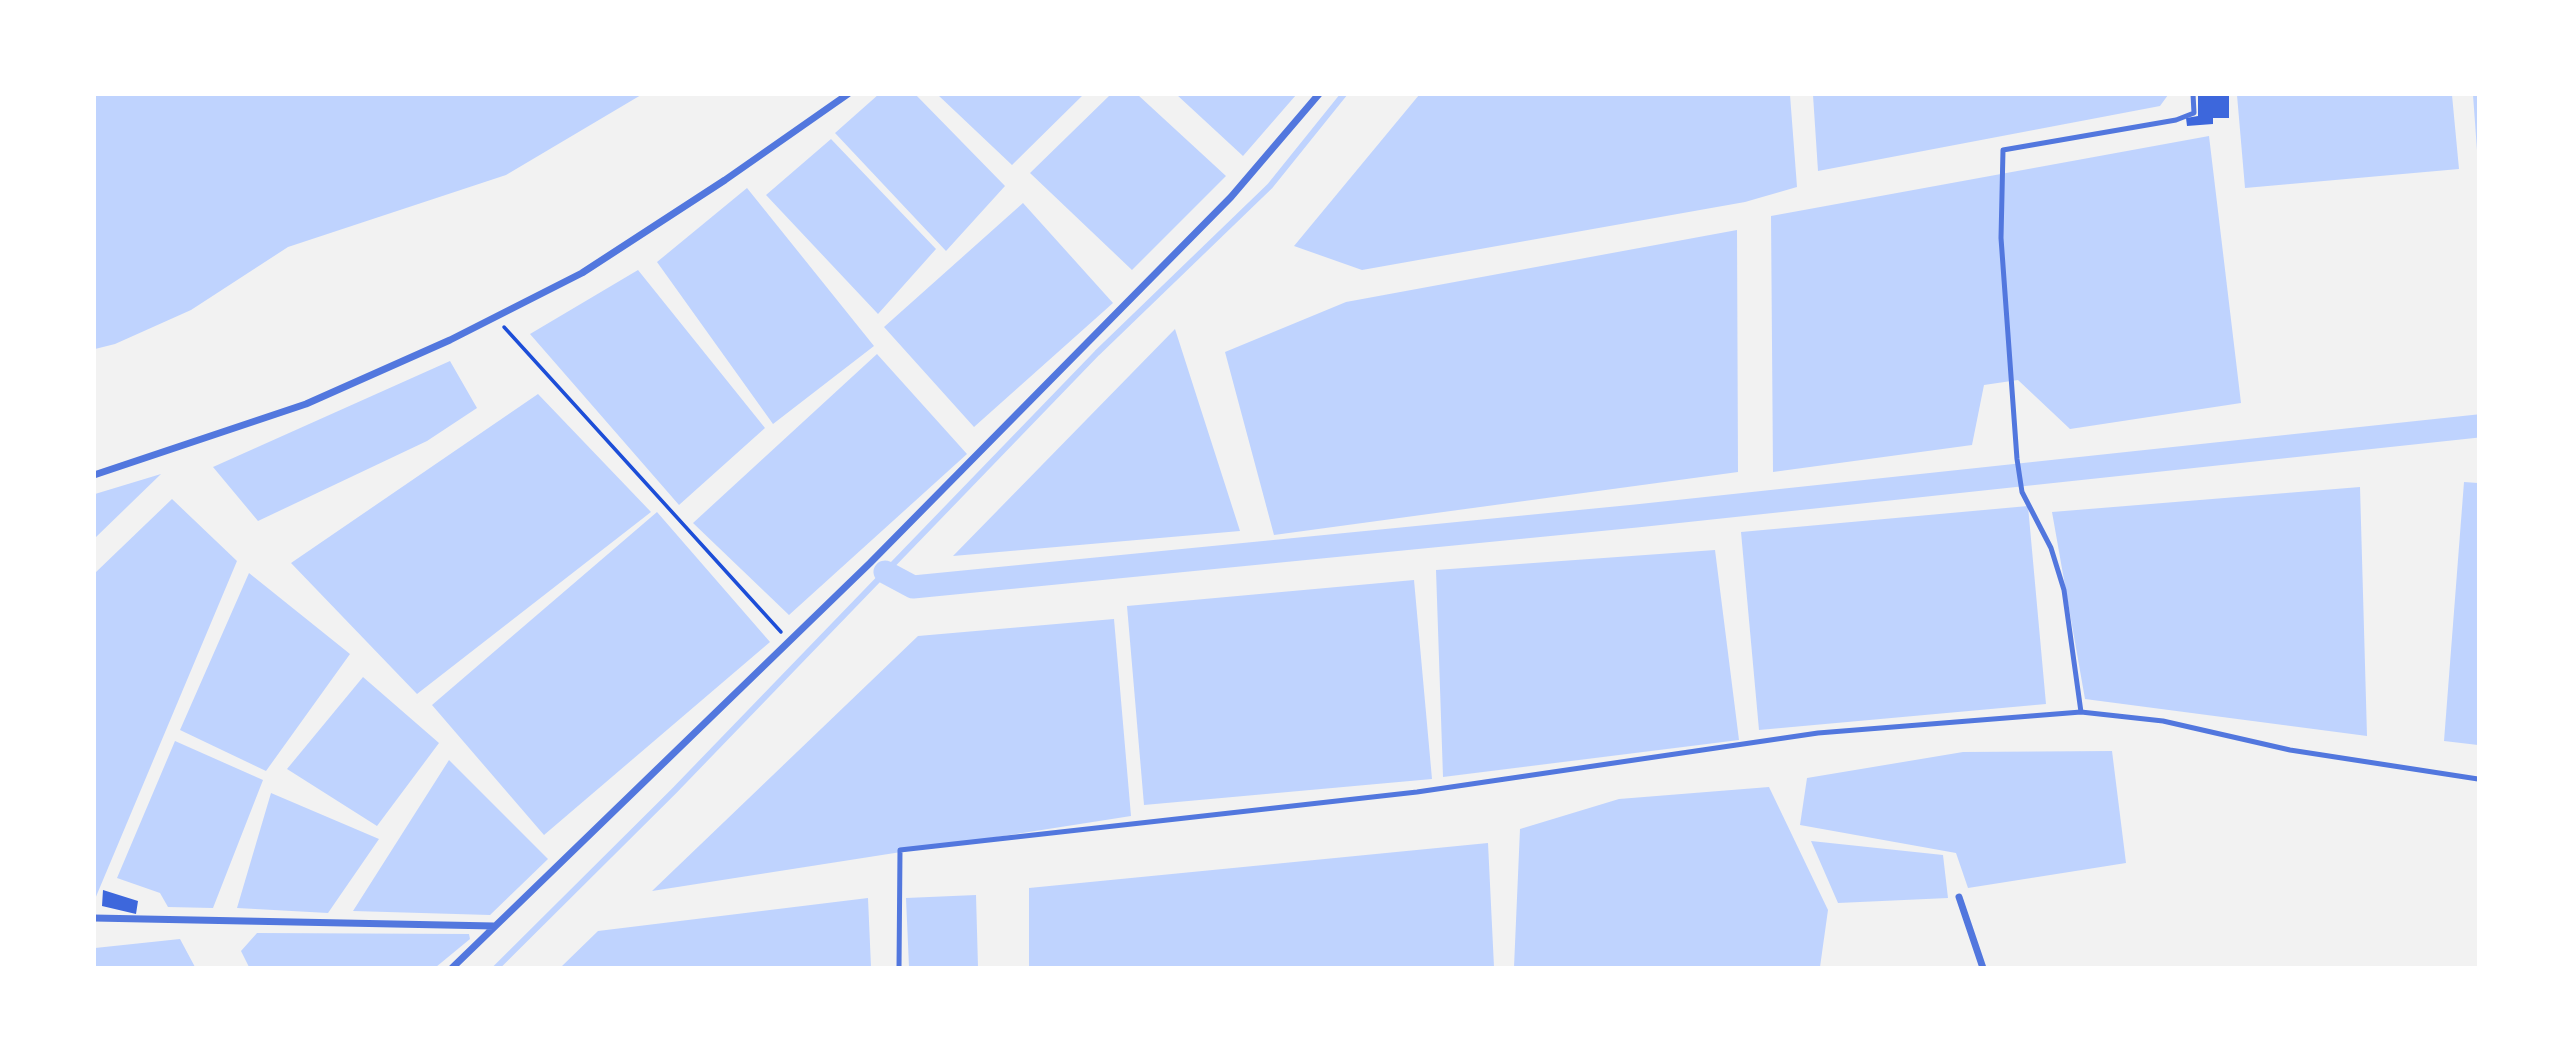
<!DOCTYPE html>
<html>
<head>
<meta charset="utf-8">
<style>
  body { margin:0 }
  #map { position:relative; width:2573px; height:1062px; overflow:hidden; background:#f2f2f2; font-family:"Fira Sans",sans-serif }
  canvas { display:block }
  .frame { position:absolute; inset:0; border:96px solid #fff; pointer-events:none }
</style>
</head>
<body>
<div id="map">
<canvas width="2573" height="1062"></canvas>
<div class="frame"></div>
</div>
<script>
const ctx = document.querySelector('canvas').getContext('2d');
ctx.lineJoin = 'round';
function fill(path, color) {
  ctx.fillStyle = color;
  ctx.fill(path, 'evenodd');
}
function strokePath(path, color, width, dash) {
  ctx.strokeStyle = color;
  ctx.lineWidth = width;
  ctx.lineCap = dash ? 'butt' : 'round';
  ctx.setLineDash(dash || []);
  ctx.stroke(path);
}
const water = new Path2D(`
  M 95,94 L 641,94 L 641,95 L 506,175 L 288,247 L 191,310 L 115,344 L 95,349 Z
  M 879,94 L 916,95 L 1005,186 L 946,251 L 835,133 Z
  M 938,95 L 1083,95 L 1012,165 Z
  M 1138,95 L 1226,176 L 1132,270 L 1030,173 L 1110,95 Z
  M 1177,95 L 1296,95 L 1243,156 Z
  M 1419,95 L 1790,95 L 1797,187 L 1745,202 L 1362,270 L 1294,246 Z
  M 1813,95 L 1813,94 L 2168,95 L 2160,106 L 1818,171 Z
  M 2237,95 L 2452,95 L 2459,169 L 2245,188 Z
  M 2473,95 L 2478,95 L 2478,164 Z
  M 2209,136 L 2241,403 L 2070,429 L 2018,380 L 1984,385 L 1972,445 L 1773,472 L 1771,216 Z
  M 831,139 L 936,249 L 878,314 L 766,195 Z
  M 747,188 L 874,346 L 773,424 L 657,262 Z
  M 1023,203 L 1113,303 L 974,427 L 884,327 Z
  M 1737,230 L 1738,472 L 1274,535 L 1225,352 L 1346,302 Z
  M 638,270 L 765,428 L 679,505 L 530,334 Z
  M 1175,329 L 1240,531 L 953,556 Z
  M 877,354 L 967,454 L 789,615 L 693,523 Z
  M 450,361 L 477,408 L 427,441 L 258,521 L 213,467 Z
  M 538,394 L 651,512 L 417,694 L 291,563 Z
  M 161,474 L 95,538 L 95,494 Z
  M 2464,482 L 2478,483 L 2478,745 L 2444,741 Z
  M 2360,487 L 2367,736 L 2085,699 L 2052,512 Z
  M 172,499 L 237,561 L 95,899 L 95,573 Z
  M 2028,506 L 2046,704 L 1759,730 L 1741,532 Z
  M 657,512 L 770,642 L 544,835 L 432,705 Z
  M 1715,550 L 1739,740 L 1443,777 L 1436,570 Z
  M 249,573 L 350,654 L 266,771 L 180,730 Z
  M 1414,580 L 1432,779 L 1144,805 L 1127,606 Z
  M 1114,619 L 1131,816 L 652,891 L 918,636 Z
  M 363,677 L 439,743 L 377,826 L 287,769 Z
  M 175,741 L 263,780 L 213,908 L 168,907 L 160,893 L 117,878 Z
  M 2112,751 L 2126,863 L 1968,888 L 1956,853 L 1800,825 L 1807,778 L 1963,752 Z
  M 449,760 L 548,859 L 490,915 L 353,911 Z
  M 1769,787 L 1828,910 L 1820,967 L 1514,967 L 1520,829 L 1619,799 Z
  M 271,793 L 379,839 L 328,913 L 237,908 Z
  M 1811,841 L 1943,855 L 1948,898 L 1838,903 Z
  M 1488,843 L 1494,967 L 1029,967 L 1029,888 Z
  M 976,895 L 978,967 L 909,967 L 906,898 Z
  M 868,898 L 871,967 L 561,967 L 598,931 Z
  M 257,933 L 469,934 L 470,939 L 436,967 L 249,967 L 241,951 Z
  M 180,939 L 195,967 L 95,967 L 95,948 Z`);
const stream = new Path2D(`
  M 496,968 L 674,791 L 1097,353 L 1270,186 L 1344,94`);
const canal = new Path2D(`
  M 885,572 L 913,587 L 1636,516 L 2478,426`);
const building = new Path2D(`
  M 2198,94 L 2229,94 L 2229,118 L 2213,118 L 2213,124 L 2187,126 L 2186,118 L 2198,116 Z
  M 103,890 L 138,901 L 136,914 L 102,906 Z`);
const path = new Path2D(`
  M 504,327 L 781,632`);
const service = new Path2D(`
  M 2081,712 L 2064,590 L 2051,548 L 2022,492 L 2017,459 L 2001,238 L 2003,150 L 2176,120 L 2194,113 L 2193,94
  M 899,968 L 900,850 L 1417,792 L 1818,733 L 2081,712 L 2163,721 L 2290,750 L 2478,779`);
const minor = new Path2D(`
  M 94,475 L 306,404 L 450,340 L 582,273 L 725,180 L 848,94
  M 1959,897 L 1983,968
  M 94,918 L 494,926
  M 452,968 L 870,563 L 1231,197 L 1319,94`);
fill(water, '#bfd3fe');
strokePath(stream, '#bfd3fe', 6);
strokePath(canal, '#bfd3fe', 23);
fill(building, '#3d67dc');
strokePath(path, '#1d4ed8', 3.5);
strokePath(service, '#5277de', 5);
strokePath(minor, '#5277de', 7);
</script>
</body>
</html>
